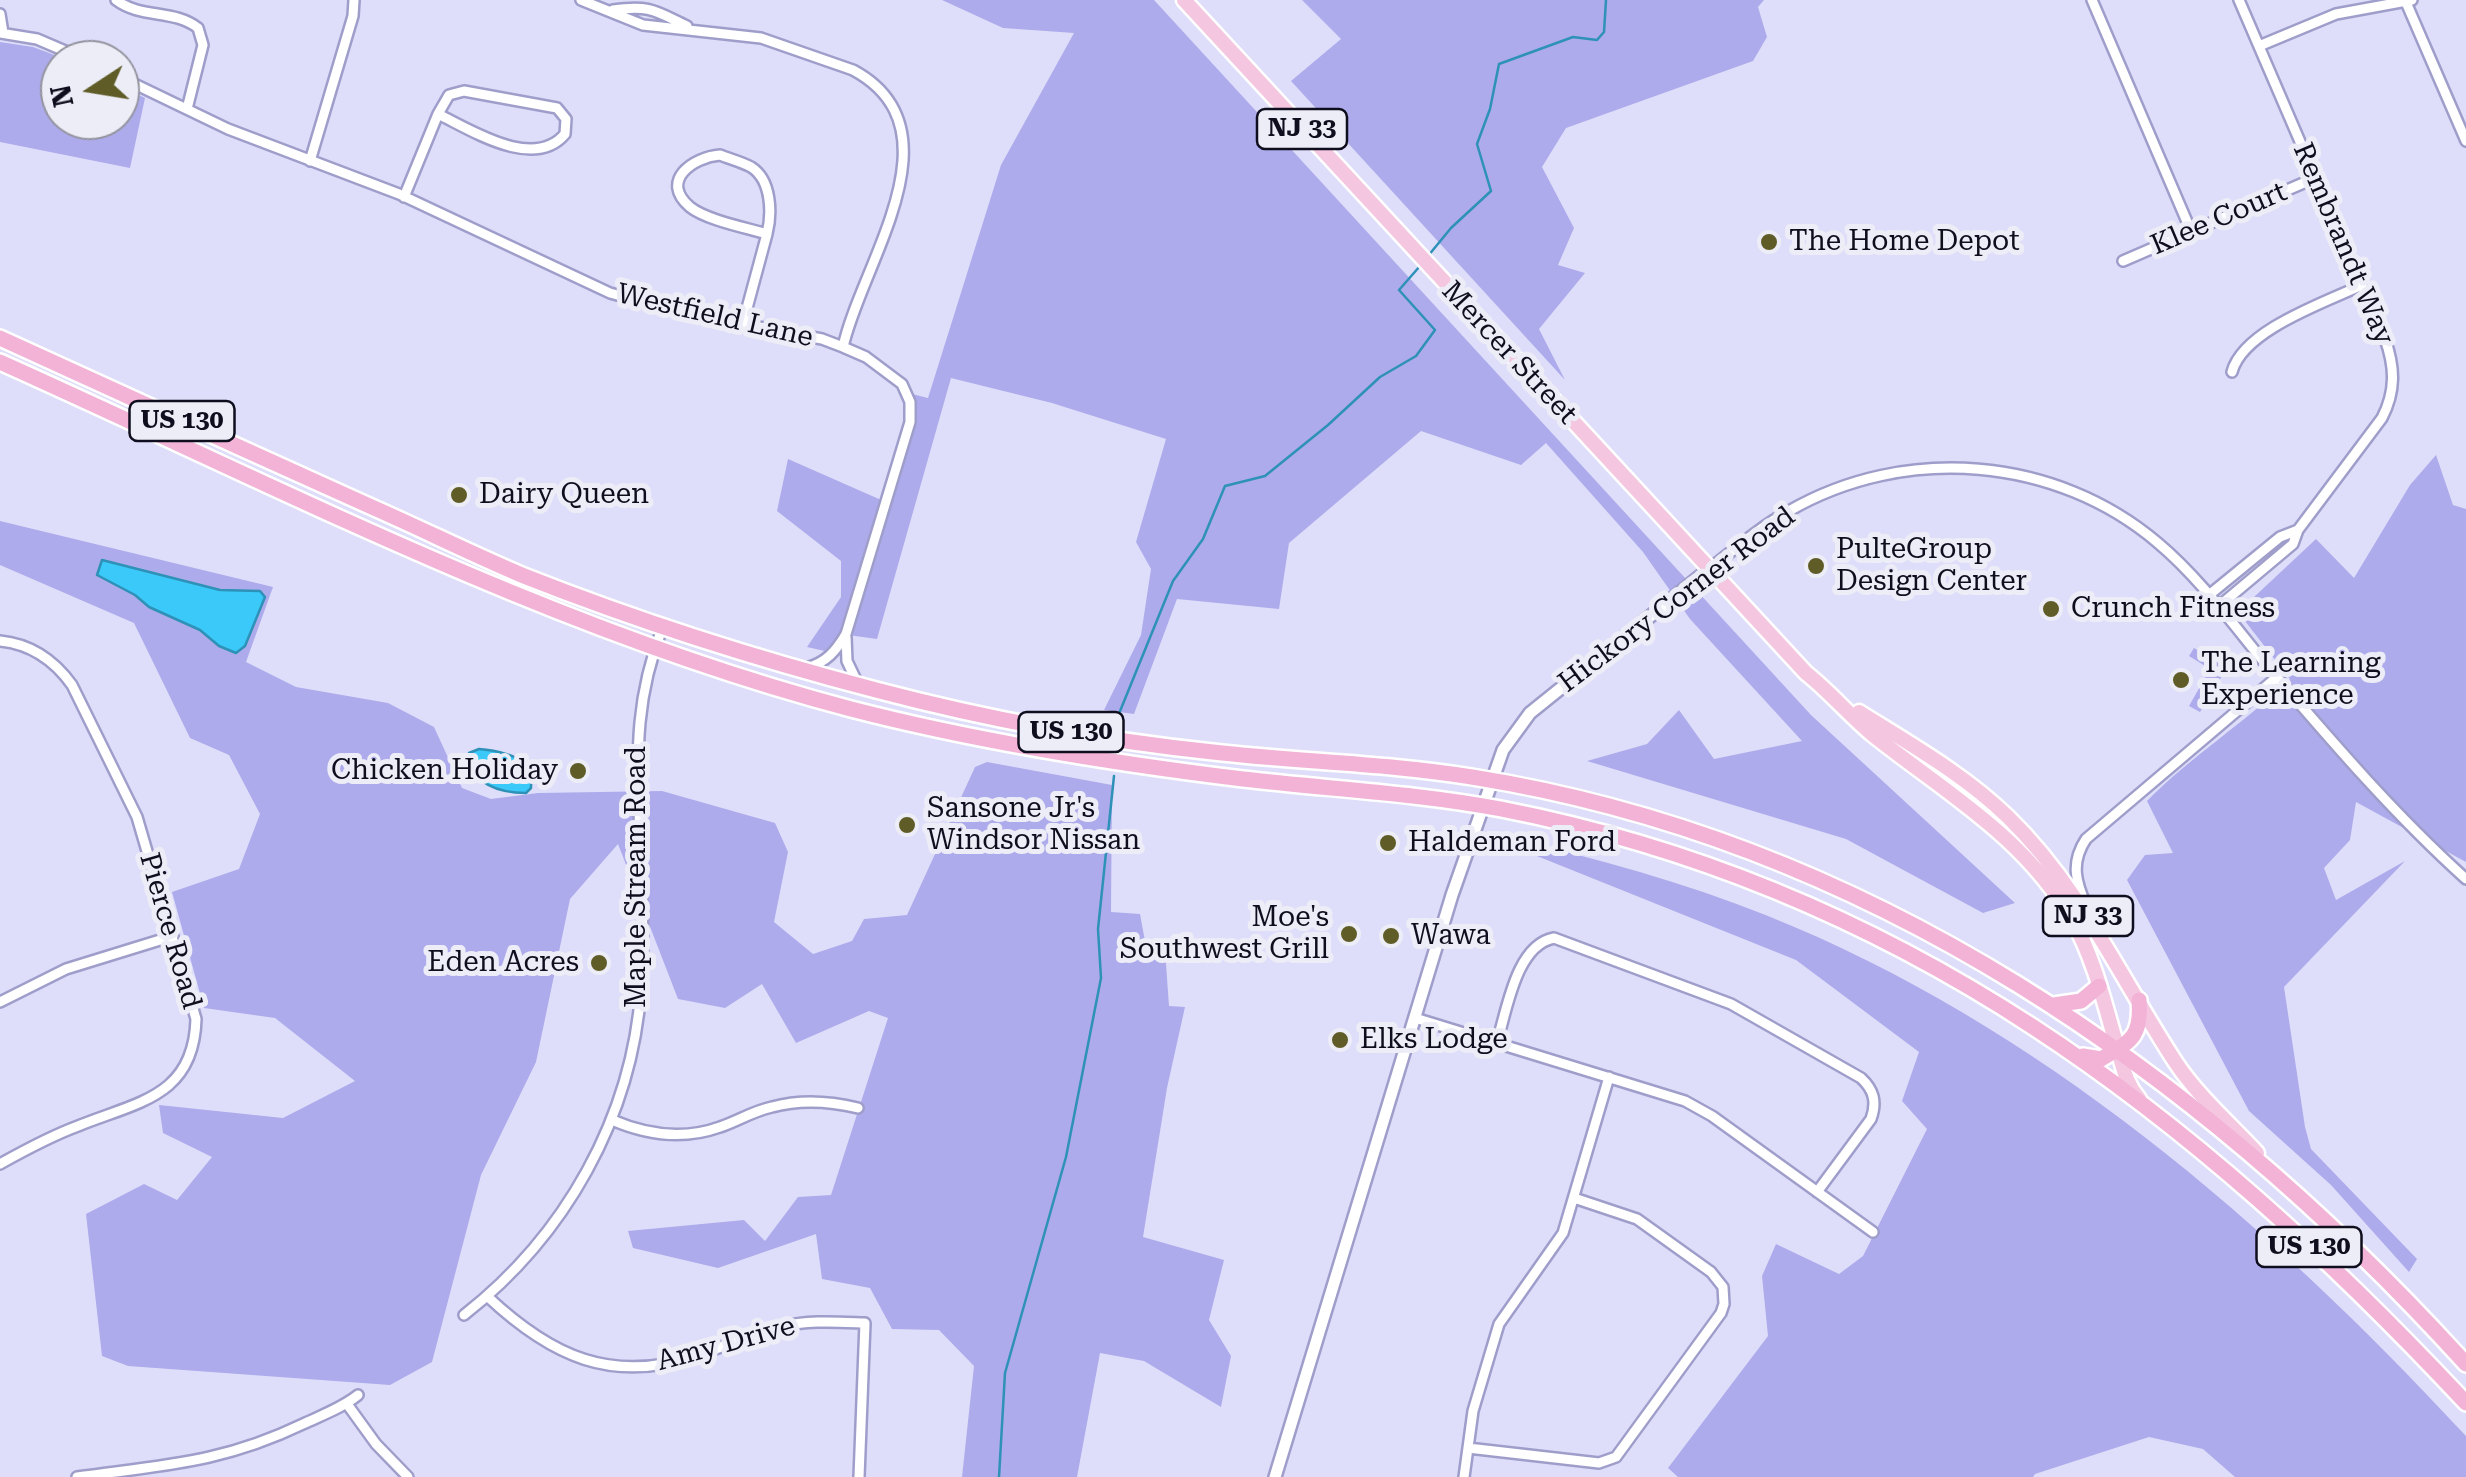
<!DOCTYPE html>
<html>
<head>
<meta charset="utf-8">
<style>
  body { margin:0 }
  #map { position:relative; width:2466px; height:1477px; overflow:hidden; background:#dedefa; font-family:"Roboto Serif",serif }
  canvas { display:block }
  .north { position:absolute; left:40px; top:40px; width:100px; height:100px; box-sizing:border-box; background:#ededf7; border:2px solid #9494a0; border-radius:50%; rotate:258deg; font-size:28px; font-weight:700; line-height:40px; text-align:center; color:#0f0e1e }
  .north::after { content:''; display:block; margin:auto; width:35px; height:45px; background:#5f5c28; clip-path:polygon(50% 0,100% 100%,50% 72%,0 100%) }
</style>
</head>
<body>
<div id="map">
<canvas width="2466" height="1477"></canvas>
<div class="north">N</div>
</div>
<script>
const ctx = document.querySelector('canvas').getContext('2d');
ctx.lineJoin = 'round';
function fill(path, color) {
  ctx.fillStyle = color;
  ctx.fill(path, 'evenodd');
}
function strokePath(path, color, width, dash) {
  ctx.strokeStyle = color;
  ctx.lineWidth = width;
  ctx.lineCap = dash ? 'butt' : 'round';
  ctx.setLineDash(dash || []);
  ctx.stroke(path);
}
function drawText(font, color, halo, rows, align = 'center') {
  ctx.font = font + ' "Roboto Serif",serif';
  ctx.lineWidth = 10;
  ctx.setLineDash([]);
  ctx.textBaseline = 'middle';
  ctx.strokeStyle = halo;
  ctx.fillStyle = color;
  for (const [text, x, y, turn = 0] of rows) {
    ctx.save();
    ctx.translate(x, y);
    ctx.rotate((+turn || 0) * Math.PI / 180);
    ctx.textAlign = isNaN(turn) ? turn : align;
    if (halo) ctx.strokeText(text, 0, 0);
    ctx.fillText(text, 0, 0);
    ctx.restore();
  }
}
const green = new Path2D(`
  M 942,0 L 1154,0 L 1811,715 L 2015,903 L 1983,913 L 1846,839 L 1587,761 L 1647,744 L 1679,710 L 1714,759 L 1802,741 L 1690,619 L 1643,552 L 1546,443 L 1521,465 L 1421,431 L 1289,543 L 1279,609 L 1177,599 L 1134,714 L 1104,710 L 1141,635 L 1151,569 L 1136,542 L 1166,439 L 1052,403 L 951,378 L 877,639 L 848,635 L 838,654 L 807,647 L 841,597 L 841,561 L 777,511 L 788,459 L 888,503 L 912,394 L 928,398 L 1001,165 L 1074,33 L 1003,28 Z
  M 1302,0 L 1764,0 L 1758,7 L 1767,37 L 1753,61 L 1566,128 L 1542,167 L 1574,228 L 1558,265 L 1585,273 L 1539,329 L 1565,380 L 1291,81 L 1341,39 Z
  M 0,42 L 33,47 L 68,60 L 60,60 L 60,120 L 120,120 L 120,86 L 145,98 L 130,168 L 0,142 Z
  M 2436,455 L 2453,505 L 2466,509 L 2466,862 L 2356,802 L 2350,840 L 2324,868 L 2336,900 L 2405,861 L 2284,987 L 2305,1127 L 2311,1149 L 2417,1259 L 2409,1272 L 2331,1185 L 2249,1111 L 2127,880 L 2145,855 L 2173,853 L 2147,801 C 2191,756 2245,723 2290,679 L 2238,612 L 2316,539 L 2354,578 L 2410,485 Z
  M 0,521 L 273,587 L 246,662 L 296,687 L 388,703 L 434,727 L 462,788 L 491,799 L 538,793 L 662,791 L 775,823 L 788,852 L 774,922 L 813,954 L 852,941 L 864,919 L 907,915 L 975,767 L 987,762 L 1112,785 L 1111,912 L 1140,914 L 1147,952 L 1165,950 L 1169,1006 L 1185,1007 L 1167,1088 L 1143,1237 L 1224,1260 L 1209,1320 L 1231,1356 L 1221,1407 L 1144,1361 L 1100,1353 L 1077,1477 L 962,1477 L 974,1366 L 939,1330 L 892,1329 L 870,1288 L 822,1279 L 816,1234 L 718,1268 L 633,1248 L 628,1231 L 744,1220 L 765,1241 L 798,1197 L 831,1195 L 888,1018 L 869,1011 L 796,1043 L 762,984 L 725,1008 L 678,999 L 618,844 L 570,899 L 536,1062 L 481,1175 L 432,1362 L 390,1385 L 128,1366 L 102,1356 L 86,1214 L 144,1184 L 177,1200 L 212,1157 L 163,1133 L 159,1105 L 283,1118 L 355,1081 L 275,1018 L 204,1008 L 172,892 L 239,869 L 260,814 L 229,755 L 190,738 L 134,623 L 0,565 Z
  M 2194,648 L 2227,668 L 2200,712 L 2189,706 L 2210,669 L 2189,656 Z
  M 1507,838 C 1596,858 1683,882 1768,916 C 2038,1024 2270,1224 2466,1436 L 2466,1477 L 2235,1477 L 2203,1449 L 2149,1437 L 2035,1474 L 2033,1477 L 1678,1477 L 1668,1468 L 1768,1336 L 1762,1276 L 1776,1244 L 1839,1274 L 1863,1256 L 1927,1129 L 1902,1101 L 1919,1052 L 1796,960 L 1512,846 Z`);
const water = new Path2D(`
  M 102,560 L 220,590 L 260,591 L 265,597 L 245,646 L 236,653 L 219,646 L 200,630 L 149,607 L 135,595 L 97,575 Z
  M 479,749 C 492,750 523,755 529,769 C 532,775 531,782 531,788 L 526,793 C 500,793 477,785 466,761 L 469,753 Z`);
const stream = new Path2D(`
  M 1428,256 L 1451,228 L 1491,191 L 1477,144 L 1490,109 L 1499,64 L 1573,37 L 1597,40 L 1604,32 L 1606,0
  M 1116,721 L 1173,581 L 1203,539 L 1225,486 L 1265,476 L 1328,425 L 1380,377 L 1416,356 L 1435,330 L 1399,290 L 1420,266
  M 999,1477 L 1005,1373 L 1066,1157 L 1101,978 L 1098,929 L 1114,776`);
const minor = new Path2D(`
  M 116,0 C 141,19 174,9 198,28 L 203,45 L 187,109
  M 581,0 L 643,25 L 761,38 L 853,70 C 963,129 861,264 843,347
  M 2092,0 L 2191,231
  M 2405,0 L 2466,141
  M 613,10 C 651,5 655,11 687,26
  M 0,14 L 3,33
  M 0,33 L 37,39 L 86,60
  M 2259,46 L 2336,14 L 2412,0
  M 120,77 L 228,129 L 399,194 L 610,293 L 679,312 L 822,339 L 843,347 L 866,357 L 902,384 L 910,402 L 910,422 L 846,634 C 836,651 826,663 806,668
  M 464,91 L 557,108 L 566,119 L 565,134 C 534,171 471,130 438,114 L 449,95 Z
  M 720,155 C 730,159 742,162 751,167 C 772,180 772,214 767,234 C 747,228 706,220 690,207 C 659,181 693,157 720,155 Z
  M 310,161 L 353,16 L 354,0
  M 404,197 L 438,114
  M 2123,261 L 2315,178
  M 743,323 L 767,234
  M 2232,372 C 2243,330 2326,302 2362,285
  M 1709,569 C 1735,549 1760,527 1789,511 C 1905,444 2056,456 2158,543 C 2202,580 2237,630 2274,674 C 2335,745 2396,816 2466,879
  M 2209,595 L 2280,537 L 2298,530
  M 2218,607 L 2293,544 L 2298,530 L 2382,418 C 2396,391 2395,367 2385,339 L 2239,0
  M 846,637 L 847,661 L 858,684
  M 0,641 C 31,644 54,660 72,685 L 137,817 L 196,1019 C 194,1097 137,1102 78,1126 C 51,1136 25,1150 0,1164
  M 2087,907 C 2076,883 2070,863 2086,839 L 2277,677
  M 0,1002 L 66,969 L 173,936
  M 1415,1018 L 1685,1101 L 1712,1116 L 1873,1232
  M 1497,1042 C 1507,1010 1516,945 1554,938 L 1731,1004 L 1861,1078 C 1874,1090 1877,1102 1871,1119 L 1817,1192
  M 612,1120 C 647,1135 684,1140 720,1127 C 738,1121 753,1111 772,1107 C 801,1099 829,1101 858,1108
  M 488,1297 C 551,1356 612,1385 699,1355 C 726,1346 752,1333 780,1327 C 808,1320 836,1322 865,1323 L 859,1477
  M 464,1315 C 565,1236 632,1118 641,989 C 645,941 641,892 640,844 C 638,760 632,707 663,626
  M 347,1404 L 376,1444 L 408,1477
  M 1468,1448 L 1599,1463 L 1616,1457 L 1721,1313 L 1724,1304 L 1723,1287 L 1711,1272 L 1637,1219 L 1574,1198
  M 77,1477 C 164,1465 222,1463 303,1424 C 322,1415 342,1408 358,1395
  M 1464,1477 L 1473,1411 L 1499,1324 L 1563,1233 L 1609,1077`);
const tertiary = new Path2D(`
  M 1275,1477 L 1452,895 L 1503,750 L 1530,713 L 1709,569`);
const primary = new Path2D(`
  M 1184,0 L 1806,673 C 1830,692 1850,716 1873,735 C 1946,793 2025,837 2073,921 C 2094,959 2104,1002 2116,1043 C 2123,1065 2124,1081 2139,1099
  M 1859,712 C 1910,744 1965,775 2008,817 C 2081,888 2121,979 2176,1063 C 2198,1096 2230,1124 2257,1153`);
const trunk = new Path2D(`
  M 0,338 C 125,395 249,452 374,508 C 424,530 474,555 524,576 C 638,621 757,659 876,690 C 986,719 1099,740 1213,752 C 1299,762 1386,763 1472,777 C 1868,840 2201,1072 2466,1364
  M 0,362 C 279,487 554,631 851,709 C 979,742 1111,763 1243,779 C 1329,789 1416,793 1501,809 C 1902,887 2194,1112 2466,1403
  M 2054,1005 L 2081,1001 L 2099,986
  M 2083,1056 L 2101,1059 C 2131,1041 2142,1037 2139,1000`);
const markers = [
  [1769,242,10,"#5f5c28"],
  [459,495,10,"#5f5c28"],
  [1816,566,10,"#5f5c28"],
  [2051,609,10,"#5f5c28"],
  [2181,680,10,"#5f5c28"],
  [578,771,10,"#5f5c28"],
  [907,825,10,"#5f5c28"],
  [1388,843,10,"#5f5c28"],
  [1349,934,10,"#5f5c28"],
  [1391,936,10,"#5f5c28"],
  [599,963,10,"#5f5c28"],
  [1340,1040,10,"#5f5c28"]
];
const shields = [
  [1302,129,90],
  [182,421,105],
  [1071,732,105],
  [2088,916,90],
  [2309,1247,105]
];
const shieldNames = [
  ["NJ 33",1302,129],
  ["US 130",182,421],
  ["US 130",1071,732],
  ["NJ 33",2088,916],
  ["US 130",2309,1247]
];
const streetNames = [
  ["Klee Court",2219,219,-23],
  ["Rembrandt Way",2343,244,67],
  ["Westfield Lane",715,316,13],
  ["Mercer Street",1509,353,47],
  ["Hickory Corner Road",1677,600,-37],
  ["Maple Stream Road",637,877,-90],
  ["Pierce Road",170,931,74],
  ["Amy Drive",726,1344,-15]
];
const poiNames = [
  ["The Home Depot",1789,242],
  ["Dairy Queen",479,495],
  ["PulteGroup",1836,550],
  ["Design Center",1836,582],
  ["Crunch Fitness",2071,609],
  ["The Learning",2201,664],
  ["Experience",2201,696],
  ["Chicken Holiday",558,771,"right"],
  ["Sansone Jr's",927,809],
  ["Windsor Nissan",927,841],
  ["Haldeman Ford",1408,843],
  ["Moe's",1329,918,"right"],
  ["Southwest Grill",1329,950,"right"],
  ["Wawa",1411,936],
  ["Eden Acres",579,963,"right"],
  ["Elks Lodge",1360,1040]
];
fill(green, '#adabeb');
fill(water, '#3bc9f9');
strokePath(water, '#2e91b7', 2.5);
strokePath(stream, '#2e91b7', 2.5);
strokePath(minor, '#9f9ecb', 14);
strokePath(tertiary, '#9f9ecb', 16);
strokePath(primary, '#fff', 19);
strokePath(trunk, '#fff', 20);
strokePath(minor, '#fff', 9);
strokePath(tertiary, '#fff', 11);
strokePath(primary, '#f5c6e0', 14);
strokePath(trunk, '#f2b3d6', 15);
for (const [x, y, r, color] of markers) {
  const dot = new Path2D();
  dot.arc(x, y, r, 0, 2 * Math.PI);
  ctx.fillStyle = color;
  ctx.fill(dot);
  strokePath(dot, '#ededf7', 4);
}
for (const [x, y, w] of shields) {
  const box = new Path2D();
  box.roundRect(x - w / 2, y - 20, w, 40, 8);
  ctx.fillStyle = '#ededf7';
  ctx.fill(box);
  strokePath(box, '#0f0e1e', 2.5);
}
drawText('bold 25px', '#0f0e1e', null, shieldNames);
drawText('28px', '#0f0e1e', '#ededf7', streetNames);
drawText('28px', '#0f0e1e', '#ededf7', poiNames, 'left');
</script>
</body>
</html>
